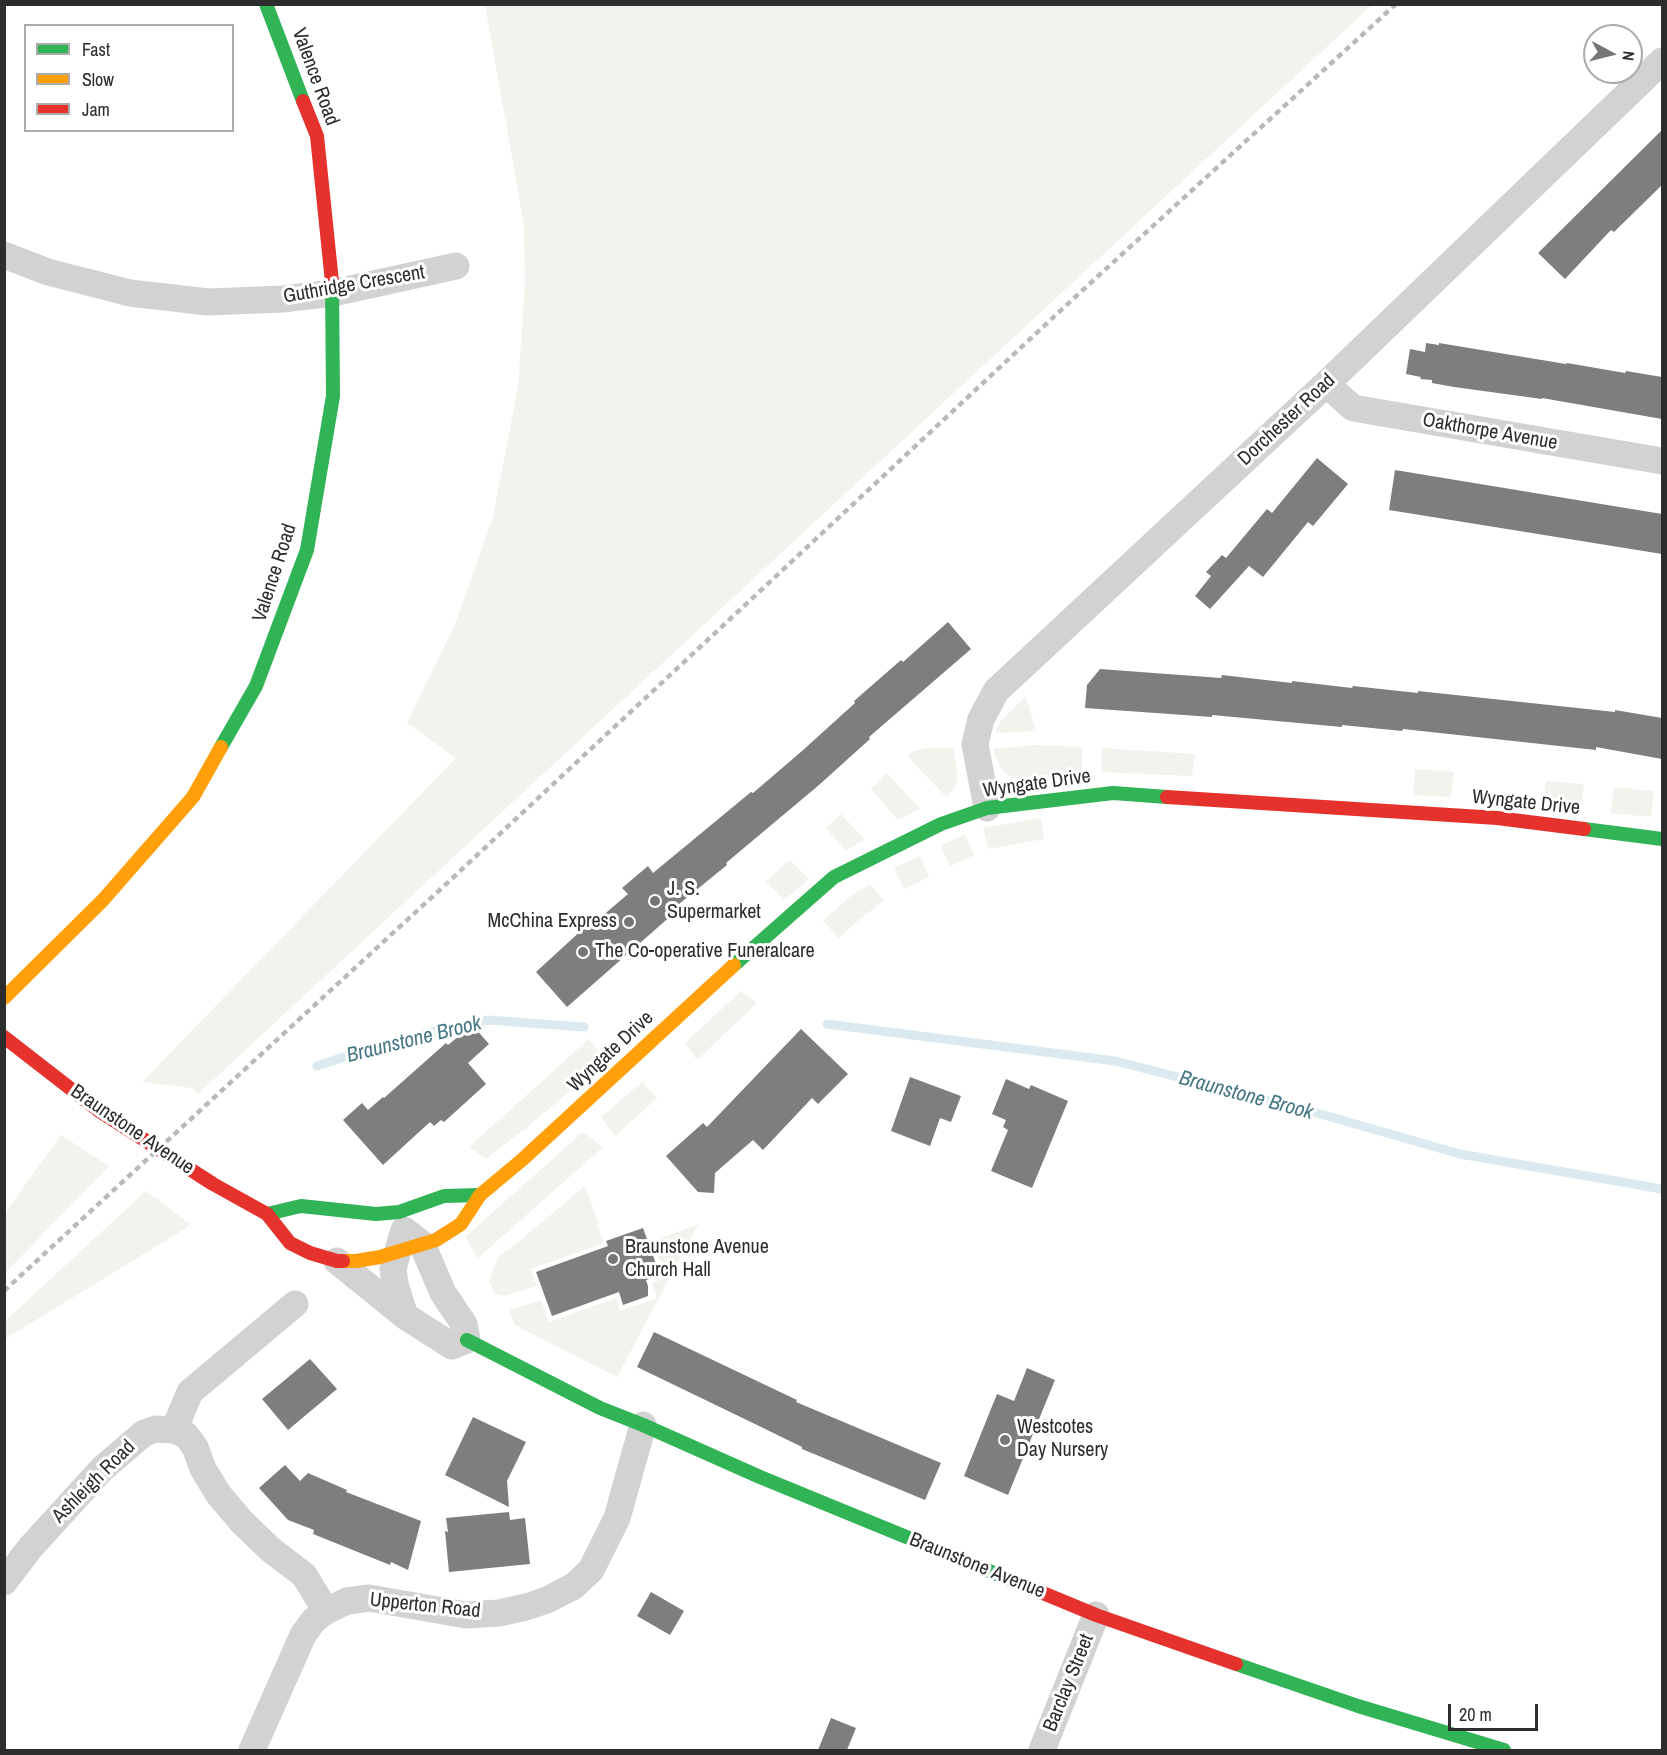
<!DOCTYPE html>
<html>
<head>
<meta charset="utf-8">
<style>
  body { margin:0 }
  #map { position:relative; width:1667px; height:1755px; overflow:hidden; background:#fff; font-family:"Archivo Narrow",sans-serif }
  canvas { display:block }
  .frame { position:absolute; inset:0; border:6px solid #2d2d2d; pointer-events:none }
  .legend { position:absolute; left:24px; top:24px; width:210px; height:108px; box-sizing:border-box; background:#fff; border:2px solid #ababab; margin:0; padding:8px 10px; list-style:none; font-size:18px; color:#2d2d2d }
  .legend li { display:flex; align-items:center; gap:12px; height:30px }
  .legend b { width:30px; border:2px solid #ababab }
  .north { position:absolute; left:1583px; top:24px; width:60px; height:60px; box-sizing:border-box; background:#fff; border:2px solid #ababab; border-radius:50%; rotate:97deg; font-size:16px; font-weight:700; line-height:24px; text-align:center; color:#2d2d2d }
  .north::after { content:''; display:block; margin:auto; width:21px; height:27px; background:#767676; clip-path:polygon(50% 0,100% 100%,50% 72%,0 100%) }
  .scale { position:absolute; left:1448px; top:1704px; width:90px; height:27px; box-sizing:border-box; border:3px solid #2d2d2d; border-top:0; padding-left:8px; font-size:18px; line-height:21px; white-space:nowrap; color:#2d2d2d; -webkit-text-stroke:4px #fff; paint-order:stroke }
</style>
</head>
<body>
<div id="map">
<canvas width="1667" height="1755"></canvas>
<div class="frame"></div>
<ul class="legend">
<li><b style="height:8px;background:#30b455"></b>Fast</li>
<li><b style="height:8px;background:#ff9f0a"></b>Slow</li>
<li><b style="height:8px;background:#e5322d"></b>Jam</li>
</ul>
<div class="north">N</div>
<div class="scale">20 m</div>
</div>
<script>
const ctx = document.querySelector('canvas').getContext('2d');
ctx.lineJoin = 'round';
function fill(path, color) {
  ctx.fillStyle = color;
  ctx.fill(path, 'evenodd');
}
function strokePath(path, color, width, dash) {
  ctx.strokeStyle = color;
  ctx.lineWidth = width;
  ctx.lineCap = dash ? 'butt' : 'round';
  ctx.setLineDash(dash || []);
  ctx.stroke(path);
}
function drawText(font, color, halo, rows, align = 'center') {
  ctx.font = font + ' "Archivo Narrow",sans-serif';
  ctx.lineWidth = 6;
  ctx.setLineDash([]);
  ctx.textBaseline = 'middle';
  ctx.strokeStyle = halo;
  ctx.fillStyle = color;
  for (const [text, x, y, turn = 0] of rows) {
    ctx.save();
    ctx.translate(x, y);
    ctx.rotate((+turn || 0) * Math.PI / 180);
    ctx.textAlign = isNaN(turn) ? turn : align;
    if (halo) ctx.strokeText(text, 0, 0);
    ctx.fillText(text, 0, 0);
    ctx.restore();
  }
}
const green = new Path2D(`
  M 485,5 L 1372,5 L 198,1094 L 192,1088 L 142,1082 L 456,758 L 407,723 L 456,622 L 493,517 L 518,387 L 525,283 L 524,225 Z
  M 1026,696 L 1036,731 L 995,733 L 1000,722 Z
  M 1038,745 L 1082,747 L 1082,773 C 1069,775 1056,776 1043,777 C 1014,780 1003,781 993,749 Z
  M 927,748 L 954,748 C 954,768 965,782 946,797 L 907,756 L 914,751 Z
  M 1102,748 L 1195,754 L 1192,776 L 1101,772 Z
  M 1415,769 L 1454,772 L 1451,797 L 1413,795 Z
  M 887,773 L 920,809 L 898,820 L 871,789 Z
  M 1546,781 L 1584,784 L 1581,810 L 1542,806 Z
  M 1614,787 L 1654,791 L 1651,817 L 1611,813 Z
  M 841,814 L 864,839 L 846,851 L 826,828 Z
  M 1041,818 L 1044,839 L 988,849 L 983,828 Z
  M 965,834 L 974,855 L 950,866 L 941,846 Z
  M 920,856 L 929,877 L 904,889 L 894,868 Z
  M 790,860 L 809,879 L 784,900 L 766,881 Z
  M 870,884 L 884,901 L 861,918 L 839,938 L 823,921 L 851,896 Z
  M 741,991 L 757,1003 L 697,1060 L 685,1043 Z
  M 589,1039 L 605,1059 C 567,1095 527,1128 486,1159 L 469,1147 Z
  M 642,1082 L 657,1098 L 615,1136 L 601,1117 Z
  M 583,1132 L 603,1147 L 478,1258 L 465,1237 Z
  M 61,1135 L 109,1166 L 5,1273 L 5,1213 Z
  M 585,1186 L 599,1224 L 597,1224 L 604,1243 L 531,1269 L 537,1286 L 504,1296 L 495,1294 L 489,1281 L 498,1257 L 522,1239 Z
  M 146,1191 L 191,1225 L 5,1339 L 5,1321 Z
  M 698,1224 L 617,1377 L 515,1325 L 509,1310 L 541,1300 L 549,1322 L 616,1298 L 620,1311 L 657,1298 L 652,1283 L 666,1278 L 653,1241 Z`);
const stream = new Path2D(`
  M 827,1024 L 1115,1061 L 1303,1109 L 1460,1154 L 1662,1189
  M 317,1066 L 374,1047 L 438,1030 L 488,1020 L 584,1027`);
const building = new Path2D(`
  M 1662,130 L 1662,185 L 1614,232 L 1611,230 L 1565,279 L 1538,253 Z
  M 1426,343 L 1439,345 L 1439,343 L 1566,364 L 1567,363 L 1625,373 L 1626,371 L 1662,377 L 1662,419 L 1542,398 L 1542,399 L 1454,387 L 1432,383 L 1432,380 L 1420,379 L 1421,377 L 1406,374 L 1410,349 L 1425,352 Z
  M 1317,458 L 1348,484 L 1313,526 L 1308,522 L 1263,577 L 1249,566 L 1210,609 L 1195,596 L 1211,576 L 1206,572 L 1222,555 L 1226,558 L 1267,509 L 1272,513 Z
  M 1395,470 L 1662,514 L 1662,554 L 1389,510 Z
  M 948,622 L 971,649 L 869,737 L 870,739 L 819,785 L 726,863 L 727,865 L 679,904 L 681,907 L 567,1007 L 536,972 L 585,927 L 587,929 L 628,894 L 622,888 L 648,866 L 653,873 L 751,792 L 753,793 L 802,751 L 855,703 L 854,701 L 901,660 L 903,662 Z
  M 1100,669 L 1221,678 L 1222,675 L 1292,683 L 1292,681 L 1352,688 L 1353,686 L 1418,693 L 1418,691 L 1615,712 L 1615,710 L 1662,718 L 1662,759 L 1596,747 L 1596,750 L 1403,729 L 1402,731 L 1342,725 L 1342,727 L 1212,715 L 1212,717 L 1085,708 L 1087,685 Z
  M 474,1027 L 489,1044 L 468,1063 L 486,1084 L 444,1122 L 441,1120 L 434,1126 L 430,1122 L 383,1165 L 343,1120 L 362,1103 L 368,1110 L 383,1097 L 384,1098 L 446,1043 L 448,1045 L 465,1031 L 467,1033 Z
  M 801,1029 L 848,1074 L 818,1104 L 812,1098 L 763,1150 L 753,1140 L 715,1173 L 714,1193 L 698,1192 L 666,1156 L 703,1123 L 707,1127 Z
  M 910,1077 L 961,1096 L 951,1122 L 940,1118 L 930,1146 L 891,1131 Z
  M 1006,1079 L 1029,1089 L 1031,1085 L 1068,1101 L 1032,1188 L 991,1171 L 1008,1130 L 1003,1127 L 1006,1120 L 992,1114 Z
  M 643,1228 L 660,1275 L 646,1280 L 648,1286 L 648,1296 L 623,1305 L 619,1292 L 552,1316 L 536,1272 L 608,1246 L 606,1241 Z
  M 654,1332 L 797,1400 L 796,1402 L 941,1463 L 925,1500 L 802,1449 L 802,1447 L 755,1424 L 637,1367 Z
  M 310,1359 L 337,1389 L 288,1430 L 262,1399 Z
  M 1027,1368 L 1055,1380 L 1008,1495 L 964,1476 L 997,1394 L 1014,1401 Z
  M 473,1417 L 526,1442 L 507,1481 L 509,1507 L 445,1475 Z
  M 285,1465 L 300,1481 L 308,1473 L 347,1490 L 346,1492 L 421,1521 L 408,1570 L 391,1562 L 390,1565 L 313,1534 L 314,1530 L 288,1520 L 259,1488 Z
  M 509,1512 L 510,1520 L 525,1518 L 530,1564 L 449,1572 L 445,1531 L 448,1532 L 446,1518 Z
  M 651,1592 L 684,1611 L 670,1635 L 637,1616 Z
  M 831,1718 L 856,1728 L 847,1750 L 818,1750 Z`);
const street = new Path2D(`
  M 4,255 L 48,272 L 130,293 L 208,302 L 283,299 L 333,293 L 456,266
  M 1326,384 L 1353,408 L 1662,461
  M 987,808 L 975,744 L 981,719 L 996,691 L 1326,384 L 1662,61
  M 402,1236 L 393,1269 L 395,1284 L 405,1316
  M 337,1261 L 405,1316 L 452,1346 L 467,1340 L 464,1324 L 443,1293 L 422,1244 L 404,1230
  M 174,1430 L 186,1435 L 195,1447 L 203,1469 L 219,1495 L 242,1522 L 271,1550 L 304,1575 L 326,1611
  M 4,1582 L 30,1548 L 102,1469 L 144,1433 L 156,1429 L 174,1430 L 190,1392 L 295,1304
  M 252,1750 L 303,1635 L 314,1620 L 326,1611 L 347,1601 L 369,1598 L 466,1615 L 499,1613 L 526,1607 L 547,1600 L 574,1586 L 591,1570 L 617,1518 L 643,1425
  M 1042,1750 L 1096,1615`);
const fast = new Path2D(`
  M 266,4 L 303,101
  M 221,747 L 256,686 L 307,550 L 333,396 L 332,282
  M 1584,829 L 1662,839
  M 734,965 L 834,877 L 941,824 L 987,808 L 1113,793 L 1167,797
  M 267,1214 L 301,1206 L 376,1214 L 399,1212 L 444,1196 L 480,1195
  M 467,1340 L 600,1408 L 643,1425 L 760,1477 L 1021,1584
  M 1236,1664 L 1358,1706 L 1504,1750`);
const slow = new Path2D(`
  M 4,998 L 103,900 L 193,797 L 221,747
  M 343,1261 L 356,1261 L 380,1257 L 436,1240 L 461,1224 L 480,1195 L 523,1159 L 734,965`);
const jam = new Path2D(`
  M 303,101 L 317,136 L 332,282
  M 1167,797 L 1497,818 L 1584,829
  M 4,1037 L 98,1110 L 213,1184 L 267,1214 L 290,1243 L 310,1253 L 337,1261 L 343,1261
  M 1021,1584 L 1096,1615 L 1236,1664`);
const rail = new Path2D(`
  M 4,1291 L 444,886 L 1073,299 L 1396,4`);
const markers = [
  [655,901,6,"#767676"],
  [629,922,6,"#767676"],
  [583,952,6,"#767676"],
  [613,1259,6,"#767676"],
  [1005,1440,6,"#767676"]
];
const streetNames = [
  ["Valence Road",315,77,70],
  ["Guthridge Crescent",354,285,-10],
  ["Dorchester Road",1287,420,-43],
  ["Oakthorpe Avenue",1490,432,10],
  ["Valence Road",275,573,-72],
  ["Wyngate Drive",1037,784,-8],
  ["Wyngate Drive",1526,803,6],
  ["Wyngate Drive",611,1052,-43],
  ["Braunstone Avenue",132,1130,34],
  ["Ashleigh Road",94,1482,-45],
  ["Braunstone Avenue",977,1566,22],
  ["Upperton Road",425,1606,6],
  ["Barclay Street",1069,1683,-68]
];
const poiNames = [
  ["J. S.",667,890],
  ["Supermarket",667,913],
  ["McChina Express",617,922,"right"],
  ["The Co-operative Funeralcare",595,952],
  ["Braunstone Avenue",625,1248],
  ["Church Hall",625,1271],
  ["Westcotes",1017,1428],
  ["Day Nursery",1017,1451]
];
const waterNames = [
  ["Braunstone Brook",414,1040,-14],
  ["Braunstone Brook",1246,1096,15]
];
fill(green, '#f1f3ec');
strokePath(stream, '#dbeaee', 9);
fill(building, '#7e7e7e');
strokePath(street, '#d2d2d2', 27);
strokePath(fast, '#30b455', 14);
strokePath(slow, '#ff9f0a', 14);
strokePath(jam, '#e5322d', 14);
strokePath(rail, '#b9b9b9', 4.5, [6, 4.5]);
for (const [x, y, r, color] of markers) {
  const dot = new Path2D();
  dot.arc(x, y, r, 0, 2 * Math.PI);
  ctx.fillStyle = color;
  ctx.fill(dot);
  strokePath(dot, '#fff', 2);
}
drawText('20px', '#2d2d2d', '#fff', streetNames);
drawText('20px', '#2d2d2d', '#fff', poiNames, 'left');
drawText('italic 21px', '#467785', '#fff', waterNames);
</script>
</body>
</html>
